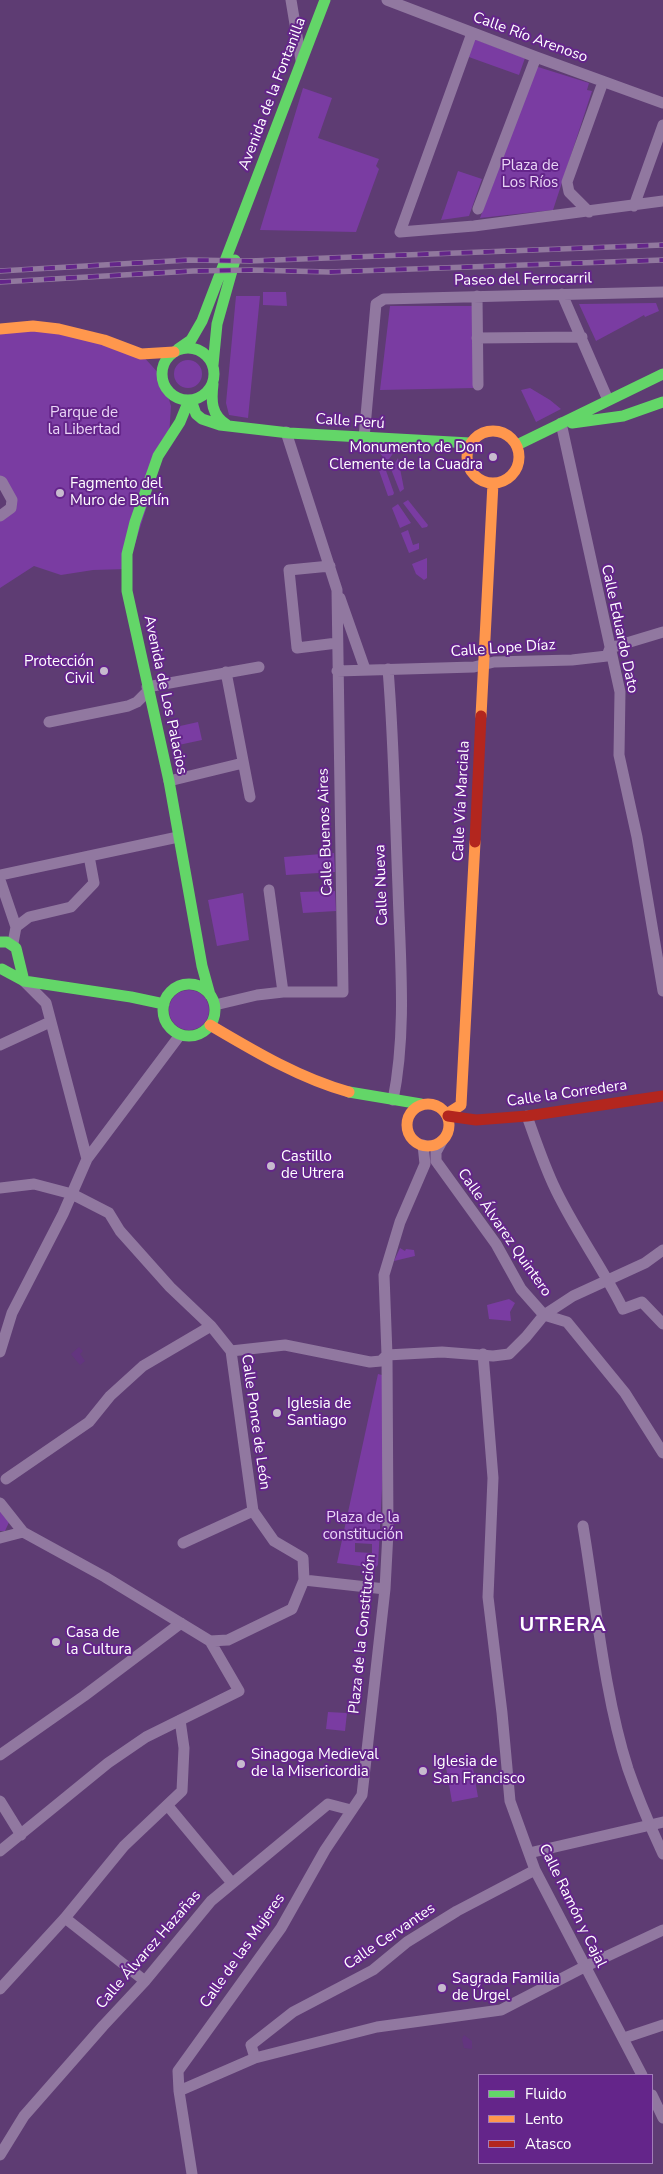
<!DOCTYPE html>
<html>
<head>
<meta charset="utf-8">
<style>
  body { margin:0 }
  #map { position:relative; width:663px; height:2174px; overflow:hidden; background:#5e3c73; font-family:"Nunito Sans",sans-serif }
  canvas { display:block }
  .legend { position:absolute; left:478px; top:2074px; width:175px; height:90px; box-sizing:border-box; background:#64258a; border:1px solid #a27cb9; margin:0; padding:6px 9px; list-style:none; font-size:15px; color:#fff }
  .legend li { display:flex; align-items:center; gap:10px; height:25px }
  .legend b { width:25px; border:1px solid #a27cb9 }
</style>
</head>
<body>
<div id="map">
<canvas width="663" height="2174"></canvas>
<ul class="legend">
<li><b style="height:6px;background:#63d668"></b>Fluido</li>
<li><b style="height:6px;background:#ff974d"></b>Lento</li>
<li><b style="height:6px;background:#b3261e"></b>Atasco</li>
</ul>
</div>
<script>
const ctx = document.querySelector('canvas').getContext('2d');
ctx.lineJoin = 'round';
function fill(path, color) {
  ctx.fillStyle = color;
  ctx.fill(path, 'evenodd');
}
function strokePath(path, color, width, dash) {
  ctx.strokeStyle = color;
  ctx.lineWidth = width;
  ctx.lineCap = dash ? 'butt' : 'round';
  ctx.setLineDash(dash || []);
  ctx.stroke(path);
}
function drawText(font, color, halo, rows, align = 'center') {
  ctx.font = font + ' "Nunito Sans",sans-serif';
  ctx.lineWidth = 4;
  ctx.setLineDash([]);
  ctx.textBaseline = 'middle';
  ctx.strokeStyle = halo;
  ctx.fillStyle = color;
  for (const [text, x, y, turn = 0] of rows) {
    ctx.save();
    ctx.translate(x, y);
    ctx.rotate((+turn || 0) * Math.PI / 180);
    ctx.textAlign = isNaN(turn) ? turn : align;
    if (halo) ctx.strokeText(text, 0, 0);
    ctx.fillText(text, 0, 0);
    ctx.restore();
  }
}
const green = new Path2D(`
  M 474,39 L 525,58 L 519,75 L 466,56 Z
  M 535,66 L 589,83 L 587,90 L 592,91 L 553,210 L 480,218 Z
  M 303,88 L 332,98 L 318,138 L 379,159 L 376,166 L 379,169 L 356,232 L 260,230 Z
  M 458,171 L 482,179 L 469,216 L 441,220 Z
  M 263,292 L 286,292 L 287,306 L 263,305 Z
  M 236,296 L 260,296 L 248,418 L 229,415 L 226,403 Z
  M 656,303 L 659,311 L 645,317 L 644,315 L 637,319 L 596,341 L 579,304 Z
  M 390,306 L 474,306 L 475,388 L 380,390 Z
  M 33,326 L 141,354 L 162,377 L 171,406 L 169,437 L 127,569 L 93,570 L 61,575 L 34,566 L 0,588 L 0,514 L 11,508 L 0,481 L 0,329 Z
  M174 374a14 14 0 1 1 28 0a14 14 0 1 1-28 0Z
  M 530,388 L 550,400 L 561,409 L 536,422 L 521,390 Z
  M 381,451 L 393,451 L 394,452 L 387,462 L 379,452 Z
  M 398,458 L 404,489 L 400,492 L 391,469 Z
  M 378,461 L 384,465 L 394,493 L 393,495 L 388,496 L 376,462 Z
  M 408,500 L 428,525 L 427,527 L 422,528 L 403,503 Z
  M 398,504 L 411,523 L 400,528 L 392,508 Z
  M 408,530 L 413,545 L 419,543 L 419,549 L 409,553 L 401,533 Z
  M 427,558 L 427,578 L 424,580 L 416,574 L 412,564 Z
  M 198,722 L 202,740 L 174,746 L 171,728 Z
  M 334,853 L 335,872 L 286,875 L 284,857 Z
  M 335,891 L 336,911 L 303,913 L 300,892 Z
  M 243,893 L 249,940 L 217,946 L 208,900 Z
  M169 1010a20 20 0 1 1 40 0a20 20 0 1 1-40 0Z
  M 400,1248 L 405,1251 L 406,1249 L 414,1250 L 415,1256 L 394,1261 Z
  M 509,1299 L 515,1303 L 510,1312 L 511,1321 L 489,1319 L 487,1305 Z
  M 378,1374 L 386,1376 L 385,1432 L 378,1565 L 375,1568 L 337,1563 ZM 355,1543 L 372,1544 L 372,1553 L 355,1552 Z
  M 0,1510 L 10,1520 L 5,1531 L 0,1531 Z
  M 328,1712 L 347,1713 L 345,1731 L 326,1729 Z
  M 471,1757 L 478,1797 L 452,1802 L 445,1761 Z`);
const water = new Path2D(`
  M 79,1347 L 83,1351 L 80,1354 L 85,1361 L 80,1365 L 71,1354 Z
  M 464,2035 L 472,2041 L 472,2049 L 464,2048 L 462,2039 Z`);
const street = new Path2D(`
  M 291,0 L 301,60
  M 387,0 L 536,57 L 663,103
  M 472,33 L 400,232 L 474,226 L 663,201
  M 634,206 L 663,125
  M 478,209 L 536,57
  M 589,212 L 569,192 L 567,182 L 603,82
  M 562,294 L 608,400
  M 477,296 L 478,385
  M 477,338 L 582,337
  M 561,423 L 620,692 L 619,755 L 637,837 L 663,991
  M 364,438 L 376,304 L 384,299 L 663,292
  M 0,481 L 2,482 L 12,500 L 11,508 L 0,516
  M 330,566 L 289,570 L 297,648 L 337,643
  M 340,598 L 365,669
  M 388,669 C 394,742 395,815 398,888 C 400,958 407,1031 393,1100
  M 337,671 L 474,667 L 494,662 L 572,660 L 607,656 L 610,648 L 663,632
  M 226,672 L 250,797
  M 147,687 L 259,667
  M 49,722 L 128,706 L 137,702 L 148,691
  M 169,781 L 243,763
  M 0,875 L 178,837
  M 0,880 L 16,927
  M 269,890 L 283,992
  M 13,943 L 16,927 L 29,917 L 71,907 L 94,883 L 89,856
  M 24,981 L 46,1003 L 87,1159
  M 215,1005 L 257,995 L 283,992 L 343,992 L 337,590 L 286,432
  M 0,1045 L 50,1022
  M 527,1116 C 535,1139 543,1162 553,1184 C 573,1228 602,1266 623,1309 L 642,1302 L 663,1324
  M 442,1141 L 436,1152 L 436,1161 L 496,1244 L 521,1289 L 544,1315 L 567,1322 L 625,1393 L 663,1453
  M 423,1145 L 425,1164
  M 0,1188 L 34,1184 L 72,1194 L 109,1213 L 120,1231 L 170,1287 L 211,1326 L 231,1351 L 253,1511 L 274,1541 L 303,1558 L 304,1580 L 292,1609 L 228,1640 L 210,1641
  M 231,1351 L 285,1345 L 370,1362 L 381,1361 L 387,1355
  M 0,1352 L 12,1313 L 63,1214 L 87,1159 L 180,1035
  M 483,1354 L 493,1478 L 488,1597 L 502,1713 L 510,1801 L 535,1870 L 642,2075
  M 387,1355 L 442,1352 L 493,1356 L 509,1354 L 526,1337 L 544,1315 L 573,1296 L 645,1263 L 663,1250
  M 6,1479 L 89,1422 L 110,1396 L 143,1366 L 211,1326
  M 0,1503 L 23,1532 L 105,1577 L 210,1641 L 239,1691 L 146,1737 L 108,1763 L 0,1851
  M 583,1526 C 596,1604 604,1694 628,1769 C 638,1798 650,1826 663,1854
  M 0,1538 L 23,1532
  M 183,1543 L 253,1511
  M 304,1580 L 385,1589
  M 0,1755 L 84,1696 L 181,1623
  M 0,1801 L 21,1835
  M 168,1806 L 232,1883
  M 529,1853 L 663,1822
  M 65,1918 L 145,1981
  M 0,1989 L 65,1918 L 124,1846 L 182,1791 L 184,1748 L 180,1720
  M 624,2038 L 663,2025
  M 255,2058 L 251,2045 L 293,2012 L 373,1970 L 407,1942 L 457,1911 L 535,1870
  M 179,2091 L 255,2058 L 377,2027 L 501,2010 L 584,1967 L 663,1930
  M 652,2095 L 663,2118
  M 0,2155 L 24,2116 L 103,2026 L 145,1981 L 211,1901 L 328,1804 L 351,1810
  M 192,2174 L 179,2091 L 178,2071 L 281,1928 L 325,1850 L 362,1795 L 385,1589 L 388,1532 L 387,1355 L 384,1275 L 400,1222 L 425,1164`);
const fast = new Path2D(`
  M162 374a26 26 0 1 1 52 0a26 26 0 1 1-52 0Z
  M 178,349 L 191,340 L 202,321 L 325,0
  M 213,365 L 217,324 L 235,260
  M 213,384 C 211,401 211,415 227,425
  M 189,400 L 180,422 L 158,456 L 135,522 L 127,554 L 127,591 L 169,781 L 202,966 L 210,995
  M 191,400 L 196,414 L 202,419 L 220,425 L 289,433 L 470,443
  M 572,423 L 623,416 L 663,402
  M 517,445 L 663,374
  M 0,942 L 7,942 L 16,948 L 24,981
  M 2,969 L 24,981 L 131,997 L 164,1004
  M163 1010a26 26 0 1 1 52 0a26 26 0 1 1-52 0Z
  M 349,1092 L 421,1104`);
const slow = new Path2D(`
  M 0,329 L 33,326 L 59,329 L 104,340 L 141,354 L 174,352
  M467 457a26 26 0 1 1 52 0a26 26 0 1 1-52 0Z
  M 481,716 L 493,483
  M 210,1025 C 254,1051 299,1078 349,1092
  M407 1125a21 21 0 1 1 42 0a21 21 0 1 1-42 0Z
  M 447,1114 L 461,1105 L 475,842`);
const jam = new Path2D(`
  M 475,842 L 481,716
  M 448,1116 L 476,1120 L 527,1116 L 663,1096`);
const rail = new Path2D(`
  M 0,271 L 189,260 L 250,261 L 663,245
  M 0,282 L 193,271 L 252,270 L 329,272 L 663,260`);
const markers = [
  [493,457,5,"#c7bbce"],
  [60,493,5,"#c7bbce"],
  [104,671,5,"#c7bbce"],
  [271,1166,5,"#c7bbce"],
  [277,1413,5,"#c7bbce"],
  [56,1642,5,"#c7bbce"],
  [241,1764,5,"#c7bbce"],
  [423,1771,5,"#c7bbce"],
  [442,1988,5,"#c7bbce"]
];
const streetNames = [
  ["Calle Río Arenoso",530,38,20],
  ["Avenida de la Fontanilla",273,94,-69],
  ["Paseo del Ferrocarril",523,280,-1],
  ["Calle Perú",350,422,4],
  ["Calle Eduardo Dato",619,629,78],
  ["Calle Lope Díaz",503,649,-4],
  ["Avenida de Los Palacios",165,695,78],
  ["Calle Vía Marciala",462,801,-87],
  ["Calle Buenos Aires",326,832,-92],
  ["Calle Nueva",382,885,-92],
  ["Calle la Corredera",567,1094,-8],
  ["Calle Álvarez Quintero",504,1233,55],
  ["Calle Ponce de León",255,1422,82],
  ["Plaza de la Constitución",363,1634,-84],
  ["Calle Ramón y Cajal",572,1906,64],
  ["Calle Cervantes",390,1937,-34],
  ["Calle Álvarez Hazañas",149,1950,-49],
  ["Calle de las Mujeres",243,1951,-55]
];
const parkNames = [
  ["Plaza de",530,166],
  ["Los Ríos",530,183],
  ["Parque de",84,413],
  ["la Libertad",84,430],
  ["Plaza de la",363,1518],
  ["constitución",363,1535]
];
const poiNames = [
  ["Monumento de Don",483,448,"right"],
  ["Clemente de la Cuadra",483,465,"right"],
  ["Fagmento del",70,484],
  ["Muro de Berlín",70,501],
  ["Protección",94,662,"right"],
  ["Civil",94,679,"right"],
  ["Castillo",281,1157],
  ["de Utrera",281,1174],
  ["Iglesia de",287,1404],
  ["Santiago",287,1421],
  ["Casa de",66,1633],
  ["la Cultura",66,1650],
  ["Sinagoga Medieval",251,1755],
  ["de la Misericordia",251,1772],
  ["Iglesia de",433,1762],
  ["San Francisco",433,1779],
  ["Sagrada Familia",452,1979],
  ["de Úrgel",452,1996]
];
const districtNames = [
  ["UTRERA",563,1626]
];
fill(green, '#7a3ca2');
fill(water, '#63357f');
strokePath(street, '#9178a0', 11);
strokePath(fast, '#63d668', 11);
strokePath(slow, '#ff974d', 11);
strokePath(jam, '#b3261e', 11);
strokePath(rail, '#91789e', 5.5);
strokePath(rail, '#64258a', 4, [11]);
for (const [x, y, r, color] of markers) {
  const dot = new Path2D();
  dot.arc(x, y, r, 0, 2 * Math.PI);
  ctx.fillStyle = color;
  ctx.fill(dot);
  strokePath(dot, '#64258a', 2);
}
drawText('15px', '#fff', '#64258a', streetNames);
drawText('15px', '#ead6f7', '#64258a', parkNames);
drawText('15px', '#fff', '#64258a', poiNames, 'left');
ctx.letterSpacing = '1px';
drawText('bold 20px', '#fff', '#64258a', districtNames);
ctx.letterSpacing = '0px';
</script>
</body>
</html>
